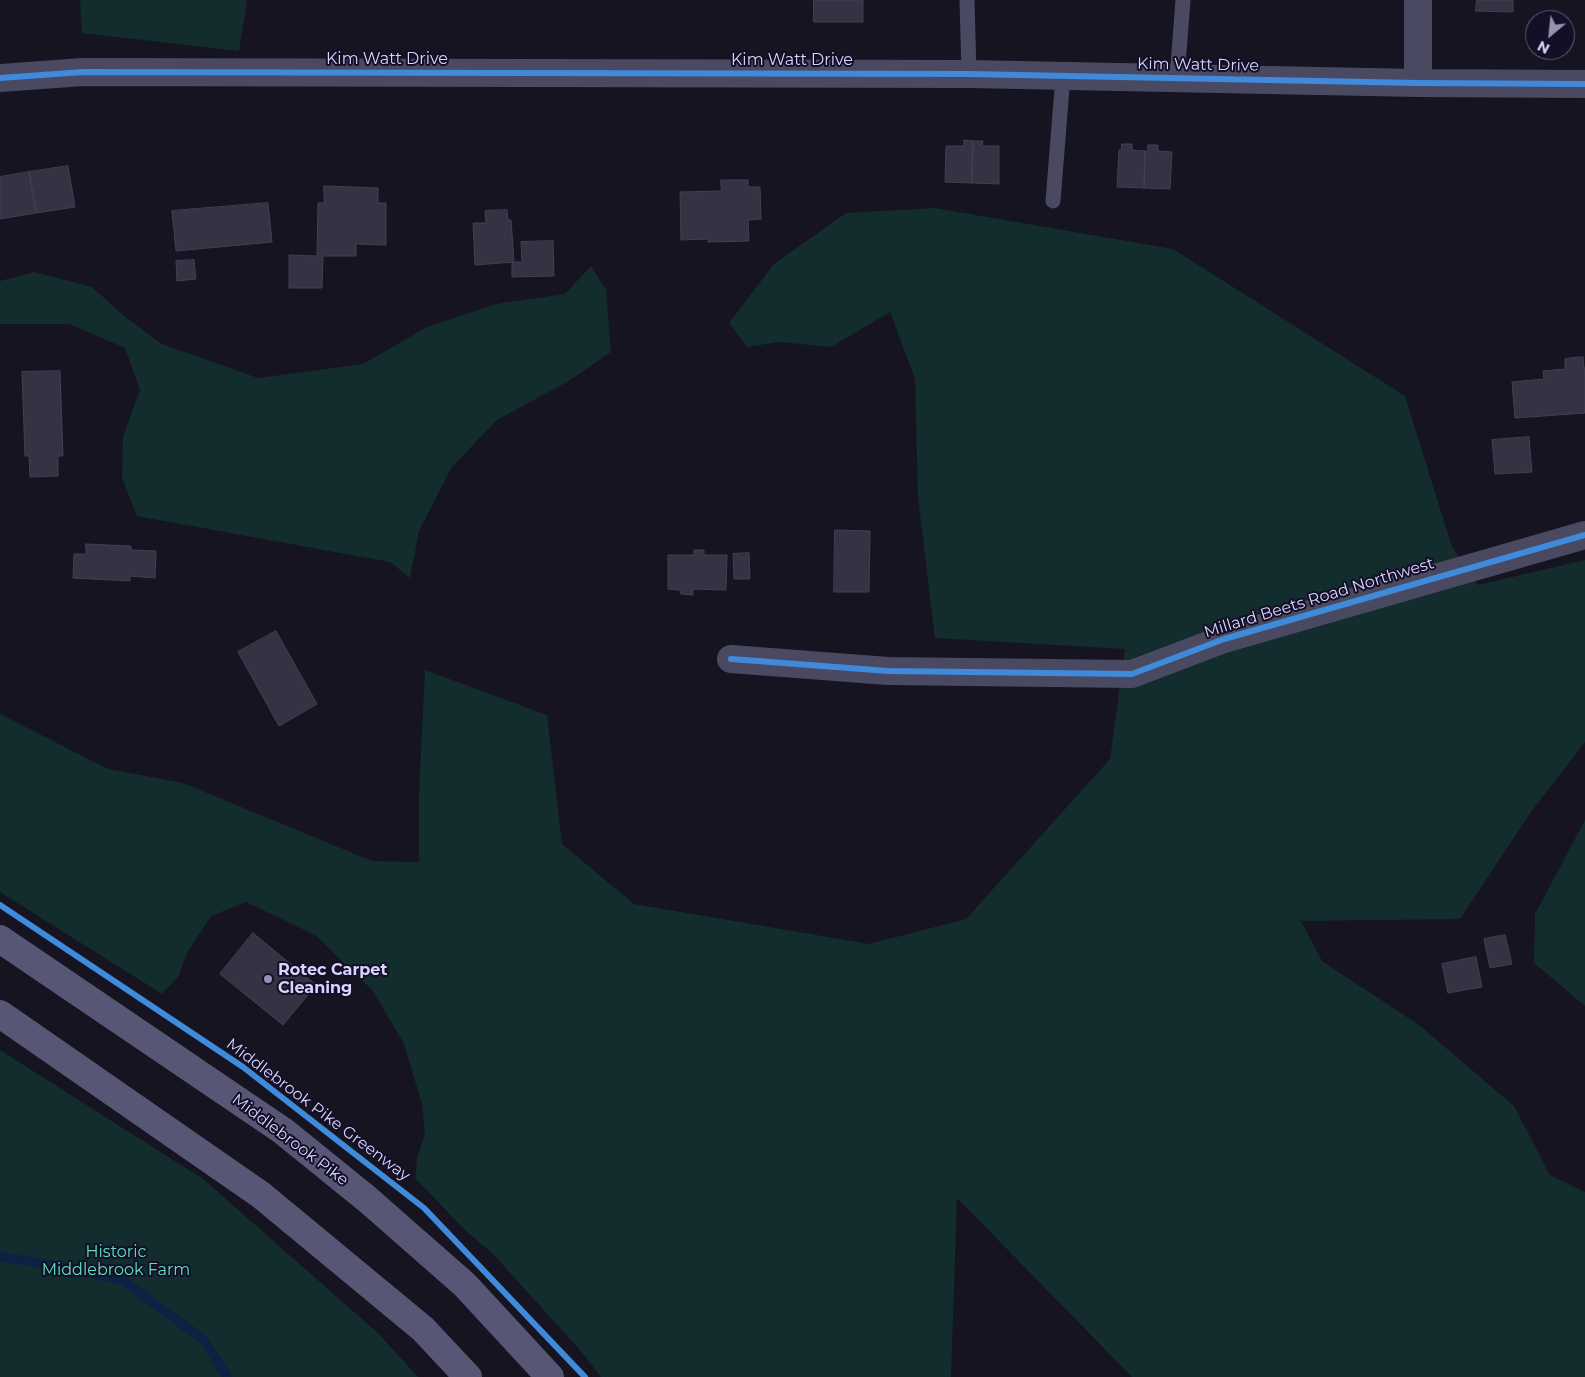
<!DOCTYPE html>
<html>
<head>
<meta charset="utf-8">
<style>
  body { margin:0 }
  #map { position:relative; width:1585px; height:1377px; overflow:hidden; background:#161421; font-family:Montserrat,sans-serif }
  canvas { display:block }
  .north { position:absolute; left:1525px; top:10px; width:50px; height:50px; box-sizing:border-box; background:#130f26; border:1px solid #625e7d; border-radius:50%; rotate:208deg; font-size:14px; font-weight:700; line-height:20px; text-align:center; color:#d9d4ff }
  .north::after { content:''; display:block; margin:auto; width:18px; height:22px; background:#9591b1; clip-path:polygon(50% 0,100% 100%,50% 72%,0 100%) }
</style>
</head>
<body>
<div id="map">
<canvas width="1585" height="1377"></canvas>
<div class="north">N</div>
</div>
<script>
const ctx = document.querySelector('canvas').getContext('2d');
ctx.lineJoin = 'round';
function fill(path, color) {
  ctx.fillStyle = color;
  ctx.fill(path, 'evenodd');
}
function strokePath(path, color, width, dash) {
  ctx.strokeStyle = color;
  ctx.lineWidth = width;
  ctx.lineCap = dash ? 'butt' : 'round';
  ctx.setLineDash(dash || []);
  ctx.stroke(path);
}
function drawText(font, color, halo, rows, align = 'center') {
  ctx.font = font + ' Montserrat,sans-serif';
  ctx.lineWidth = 4;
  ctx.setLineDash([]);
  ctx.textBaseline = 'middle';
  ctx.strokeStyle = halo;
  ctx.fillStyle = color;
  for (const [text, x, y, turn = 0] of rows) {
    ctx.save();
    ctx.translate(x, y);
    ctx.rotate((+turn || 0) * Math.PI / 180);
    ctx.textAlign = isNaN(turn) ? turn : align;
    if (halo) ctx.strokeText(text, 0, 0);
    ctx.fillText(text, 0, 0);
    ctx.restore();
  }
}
const green = new Path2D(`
  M 80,0 L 247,0 L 239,51 L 82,33 Z
  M 935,208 L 1173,249 L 1405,396 L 1452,547 L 1478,585 L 1585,560 L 1585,742 L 1531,812 L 1460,919 L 1301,921 L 1322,961 L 1419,1025 L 1514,1106 L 1550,1175 L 1585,1192 L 1585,1377 L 1132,1377 L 957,1198 L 951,1377 L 601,1377 L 580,1350 L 492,1253 L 465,1230 L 415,1178 L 417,1159 L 425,1134 L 422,1104 L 404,1044 L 373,991 L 315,935 L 246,902 L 211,916 L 187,953 L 178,977 L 162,994 L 0,892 L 0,714 L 108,769 L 183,783 L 372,861 L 419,862 L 419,793 L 425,670 L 547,715 L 562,844 L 634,904 L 869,944 L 966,919 L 1110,759 L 1125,649 L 935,638 L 918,497 L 915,379 L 890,312 L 831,347 L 779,342 L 747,347 L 729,323 L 774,264 L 846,213 Z
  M 591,266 L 606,290 L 611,352 L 567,382 L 497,420 L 451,468 L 419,531 L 410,578 L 390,562 L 137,516 L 122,478 L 123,437 L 140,390 L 125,348 L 69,324 L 0,324 L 0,281 L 34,272 L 92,287 L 124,316 L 162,344 L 258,378 L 363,364 L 427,327 L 496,304 L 565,294 Z
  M 1585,820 L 1585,1006 L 1534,963 L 1535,914 Z
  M 0,1050 L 203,1179 L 379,1334 L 418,1377 L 0,1377 Z`);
const stream = new Path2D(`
  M 0,1257 L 47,1264 L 122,1280 L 203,1339 L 227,1377`);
const building = new Path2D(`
  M 814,0 L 863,0 L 863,22 L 814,22 Z
  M 1477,0 L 1513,0 L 1513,12 L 1476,11 Z
  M 964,140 L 973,141 L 972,183 L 945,182 L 946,146 L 964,146 Z
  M 973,141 L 983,141 L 982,146 L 999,146 L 999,184 L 972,183 Z
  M 1122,144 L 1132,144 L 1132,150 L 1145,151 L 1144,188 L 1117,187 L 1119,150 L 1121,150 Z
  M 1148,145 L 1158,145 L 1158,151 L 1172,152 L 1170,189 L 1144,188 L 1145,151 L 1148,151 Z
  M 68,166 L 75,207 L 36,213 L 29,172 Z
  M 29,172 L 36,213 L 0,219 L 0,177 Z
  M 721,180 L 748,180 L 748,187 L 760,187 L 761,219 L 748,220 L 749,241 L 708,242 L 708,239 L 681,240 L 680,192 L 721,191 Z
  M 324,186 L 378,188 L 378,203 L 386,203 L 386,245 L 356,244 L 356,256 L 323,256 L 322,288 L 289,288 L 289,255 L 317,256 L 318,203 L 324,203 Z
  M 268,203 L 272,242 L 176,251 L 172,211 Z
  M 507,210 L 508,220 L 511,220 L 514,262 L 475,265 L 473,223 L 486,223 L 485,211 Z
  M 553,241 L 554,276 L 512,277 L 512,262 L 522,262 L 521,242 Z
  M 194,260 L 196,279 L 177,281 L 176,261 Z
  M 1583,357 L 1584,368 L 1585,368 L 1585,413 L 1515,418 L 1512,382 L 1544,379 L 1543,371 L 1565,369 L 1565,359 Z
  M 60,371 L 63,456 L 58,456 L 58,476 L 30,477 L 29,456 L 25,456 L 22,372 Z
  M 1529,437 L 1532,472 L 1495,474 L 1492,440 Z
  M 835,530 L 870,531 L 869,592 L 834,592 Z
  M 86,544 L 131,546 L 131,550 L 156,551 L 155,578 L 130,576 L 130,581 L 73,578 L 74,554 L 86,554 Z
  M 694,550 L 704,550 L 704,555 L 727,555 L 726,590 L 693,589 L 693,595 L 681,594 L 680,590 L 668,589 L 668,555 L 694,555 Z
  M 749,553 L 750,579 L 734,579 L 733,554 Z
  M 276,631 L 317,704 L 279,726 L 238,652 Z
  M 253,933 L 316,985 L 283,1025 L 220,974 Z
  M 1505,935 L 1512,964 L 1490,968 L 1484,939 Z
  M 1476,957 L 1482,987 L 1448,993 L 1442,964 Z`);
const lane = new Path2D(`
  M 967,0 L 969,74
  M 1177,78 L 1183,0
  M 1053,201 L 1063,76`);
const street = new Path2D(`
  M 0,78 L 83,72 L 969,74 L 1418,83 L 1585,84
  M 1418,83 L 1418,0
  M 731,659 L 888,671 L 1132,674 L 1224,639 L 1585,535`);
const secondary = new Path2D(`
  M 0,939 L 283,1131 L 367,1199 L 465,1285 L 550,1377
  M 0,1014 L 261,1195 L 423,1329 L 468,1377`);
const cycleway = new Path2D(`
  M 0,78 L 83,72 L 969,74 L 1418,83 L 1585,84
  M 731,659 L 888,671 L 1132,674 L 1224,639 L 1585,535
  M 0,905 L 243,1067 L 424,1208 L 585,1377`);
const markers = [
  [268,979,5,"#9591b1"]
];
const streetNames = [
  ["Kim Watt Drive",387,59],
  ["Kim Watt Drive",792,60],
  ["Kim Watt Drive",1198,65,1],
  ["Millard Beets Road Northwest",1319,598,-17],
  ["Middlebrook Pike Greenway",318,1110,37],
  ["Middlebrook Pike",290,1140,37]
];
const poiNames = [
  ["Rotec Carpet",278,970],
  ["Cleaning",278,988]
];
const parkNames = [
  ["Historic",116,1252],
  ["Middlebrook Farm",116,1270]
];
fill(green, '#132c2d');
strokePath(stream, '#0d2144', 9);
fill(building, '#343243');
strokePath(building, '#433f54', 1);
strokePath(lane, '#4a4962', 15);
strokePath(street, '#4a4962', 28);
strokePath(secondary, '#575674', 28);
strokePath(cycleway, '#408adc', 6);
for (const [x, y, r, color] of markers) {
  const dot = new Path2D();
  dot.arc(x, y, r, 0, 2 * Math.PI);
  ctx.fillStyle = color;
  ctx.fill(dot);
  strokePath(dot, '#130f26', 2);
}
drawText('16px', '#d9d4ff', '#130f26', streetNames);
drawText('bold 16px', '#d9d4ff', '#130f26', poiNames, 'left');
drawText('16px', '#5fe0c0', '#130f26', parkNames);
</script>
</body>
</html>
